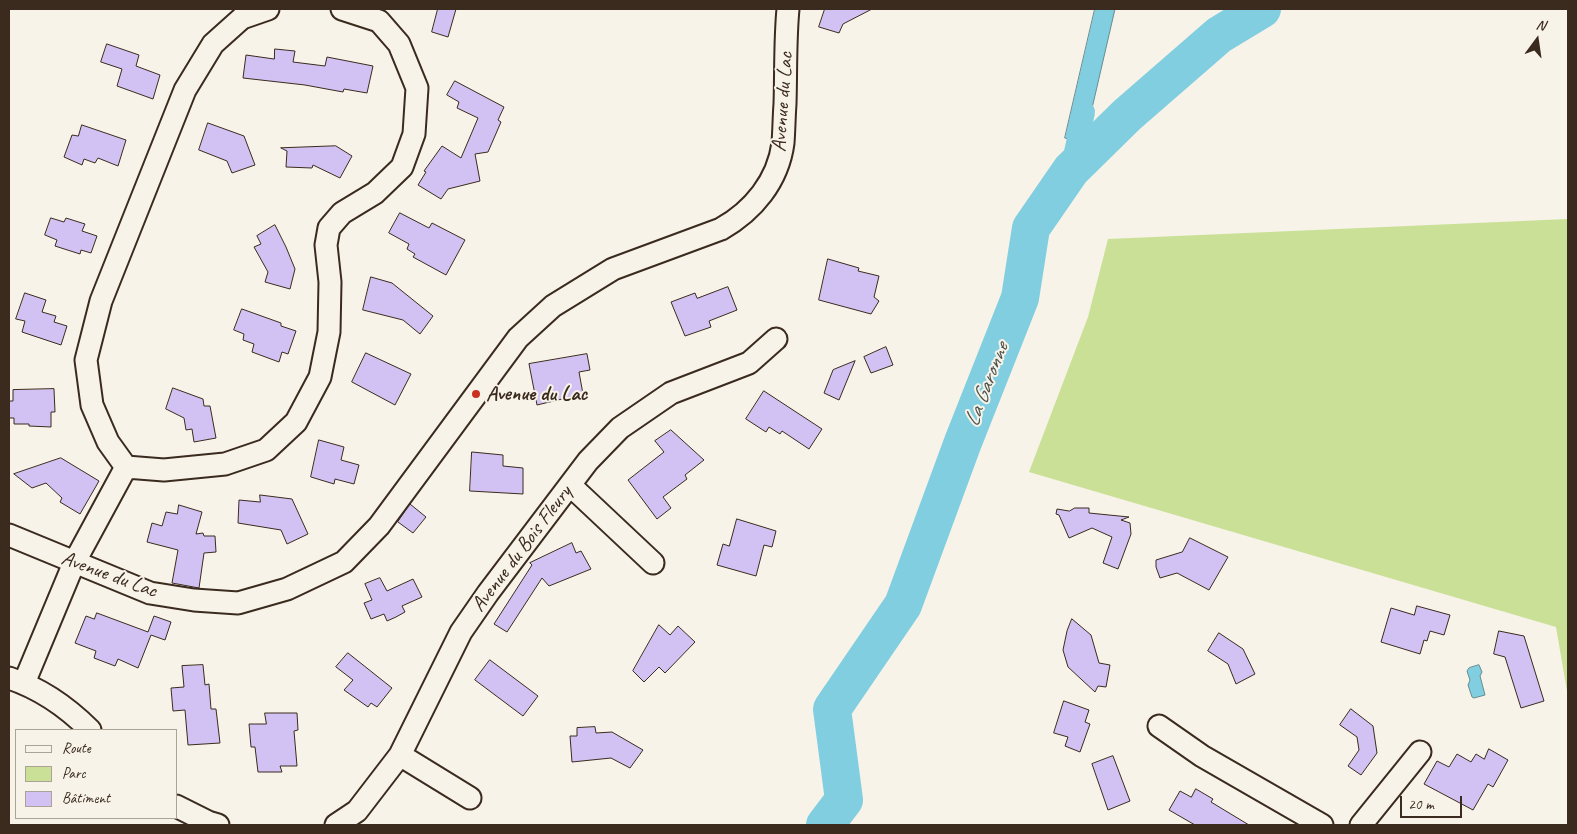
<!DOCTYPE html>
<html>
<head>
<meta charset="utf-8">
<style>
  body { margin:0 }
  #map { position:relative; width:1577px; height:834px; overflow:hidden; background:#f7f3e8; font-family:Caveat,sans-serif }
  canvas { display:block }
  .frame { position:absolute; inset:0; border:10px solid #3b2a1e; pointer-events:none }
  .legend { position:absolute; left:15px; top:729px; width:162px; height:90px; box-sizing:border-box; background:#f7f3e8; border:1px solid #aca397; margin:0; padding:6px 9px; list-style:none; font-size:15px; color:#3b2a1e }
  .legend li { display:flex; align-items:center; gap:10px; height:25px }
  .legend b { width:25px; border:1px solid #aca397 }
  .north { position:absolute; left:1512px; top:15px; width:50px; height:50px; -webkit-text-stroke:4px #f7f3e8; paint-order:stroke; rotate:14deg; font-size:14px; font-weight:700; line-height:20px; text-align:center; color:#3b2a1e }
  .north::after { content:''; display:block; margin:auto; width:18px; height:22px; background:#3b2a1e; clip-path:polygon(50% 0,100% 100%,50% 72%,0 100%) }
  .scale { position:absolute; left:1400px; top:796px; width:62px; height:22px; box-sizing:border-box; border:2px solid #3b2a1e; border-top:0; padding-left:6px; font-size:15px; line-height:18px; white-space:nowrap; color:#3b2a1e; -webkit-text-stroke:4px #f7f3e8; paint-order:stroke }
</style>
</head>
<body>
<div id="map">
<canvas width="1577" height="834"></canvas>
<div class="frame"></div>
<ul class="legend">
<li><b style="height:6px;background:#f7f3e8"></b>Route</li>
<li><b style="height:14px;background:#cae096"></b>Parc</li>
<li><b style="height:14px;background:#d2c2f3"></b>Bâtiment</li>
</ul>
<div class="north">N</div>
<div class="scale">20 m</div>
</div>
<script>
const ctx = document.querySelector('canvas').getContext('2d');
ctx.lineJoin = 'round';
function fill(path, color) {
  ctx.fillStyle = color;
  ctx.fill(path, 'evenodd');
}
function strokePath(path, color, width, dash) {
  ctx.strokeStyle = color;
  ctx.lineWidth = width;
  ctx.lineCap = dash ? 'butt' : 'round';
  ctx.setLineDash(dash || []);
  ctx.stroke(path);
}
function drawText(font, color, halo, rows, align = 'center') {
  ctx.font = font + ' Caveat,sans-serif';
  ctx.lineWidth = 4;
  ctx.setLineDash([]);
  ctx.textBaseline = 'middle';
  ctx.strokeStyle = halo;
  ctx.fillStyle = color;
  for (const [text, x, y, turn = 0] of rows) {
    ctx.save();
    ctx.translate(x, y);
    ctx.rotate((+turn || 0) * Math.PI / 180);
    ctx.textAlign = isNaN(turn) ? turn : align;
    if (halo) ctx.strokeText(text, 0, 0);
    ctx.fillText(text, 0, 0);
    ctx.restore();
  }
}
const green = new Path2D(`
  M 1568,219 L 1568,697 L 1556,627 L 1029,472 L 1088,317 L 1108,239 Z`);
const water = new Path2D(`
  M 1095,9 L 1115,9 L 1084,143 L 1065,138 Z
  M 1479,665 L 1482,672 L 1480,676 L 1485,695 L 1474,698 L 1472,697 L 1468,685 L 1470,680 L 1467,671 L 1469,668 Z`);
const canal = new Path2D(`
  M 1071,170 L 1084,112`);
const river = new Path2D(`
  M 825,825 L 844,800 L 832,709 L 903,605 L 963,442 L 1020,298 L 1031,228 L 1071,170 L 1127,115 L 1219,35 L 1262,9`);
const building = new Path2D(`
  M 438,9 L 456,9 L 448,37 L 432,32 Z
  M 825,9 L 872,9 L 843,24 L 839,33 L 819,27 Z
  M 107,44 L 139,55 L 136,66 L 160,75 L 153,99 L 117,86 L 122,69 L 101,62 Z
  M 275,49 L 295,51 L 293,62 L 325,66 L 327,57 L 373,66 L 367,93 L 344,89 L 343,92 L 305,85 L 243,78 L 246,55 L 274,59 Z
  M 455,81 L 504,107 L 498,120 L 501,122 L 488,152 L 475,154 L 480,181 L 448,189 L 441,199 L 418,185 L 426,172 L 424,171 L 442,146 L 461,158 L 478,118 L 457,108 L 459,102 L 447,95 Z
  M 208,123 L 244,136 L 255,165 L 232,173 L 227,161 L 199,150 Z
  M 82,125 L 126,140 L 118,166 L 98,158 L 95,163 L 84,159 L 82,165 L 64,157 L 72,135 L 78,136 Z
  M 336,146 L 352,156 L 340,178 L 313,165 L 312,168 L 286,167 L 287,151 L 281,148 Z
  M 400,213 L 429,228 L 432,223 L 465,240 L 446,275 L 413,257 L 415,254 L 407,249 L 409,244 L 389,233 Z
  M 51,218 L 64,222 L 66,218 L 85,224 L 82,231 L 97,236 L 91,253 L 81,250 L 80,254 L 55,246 L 57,240 L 45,235 Z
  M 275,225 L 286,247 L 295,269 L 290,289 L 265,282 L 268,272 L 254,247 L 261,244 L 257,236 Z
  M 828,259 L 859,268 L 858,271 L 879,276 L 874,297 L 879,301 L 871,314 L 819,300 Z
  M 371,277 L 392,283 L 433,316 L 420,334 L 403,320 L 363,310 Z
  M 728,287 L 737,310 L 709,321 L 711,327 L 685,336 L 671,302 L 695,293 L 697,298 Z
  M 25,293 L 46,300 L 42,312 L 56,316 L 54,322 L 67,326 L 61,345 L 22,332 L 25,321 L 16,319 Z
  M 242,309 L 281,323 L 281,326 L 296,331 L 288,354 L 282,352 L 279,362 L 252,352 L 254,344 L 243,340 L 244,334 L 234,330 Z
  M 886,347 L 893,365 L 871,373 L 864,357 Z
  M 366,353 L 411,374 L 395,405 L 352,382 Z
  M 587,354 L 590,370 L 579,372 L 583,394 L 537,405 L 529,364 Z
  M 855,361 L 839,400 L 824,393 L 833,370 Z
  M 173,388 L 203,399 L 204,406 L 210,406 L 216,438 L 194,442 L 192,429 L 186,430 L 184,418 L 166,409 Z
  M 54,389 L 55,412 L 51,412 L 51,427 L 29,426 L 29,424 L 14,424 L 14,418 L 9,418 L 9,401 L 13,401 L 13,390 Z
  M 764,391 L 822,429 L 809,449 L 782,431 L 780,434 L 769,427 L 766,432 L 746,419 Z
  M 671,430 L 704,460 L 685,475 L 687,479 L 663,497 L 671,508 L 657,519 L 628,480 L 664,452 L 655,441 Z
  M 319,440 L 344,447 L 341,460 L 359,465 L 354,484 L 335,479 L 334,484 L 311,477 Z
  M 472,452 L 503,455 L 503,466 L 523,468 L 523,494 L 470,491 Z
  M 61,458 L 99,481 L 80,514 L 60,502 L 62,498 L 46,483 L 32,488 L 14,474 Z
  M 260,495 L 292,499 L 308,534 L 287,544 L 281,530 L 238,523 L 239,500 L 260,502 Z
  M 410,504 L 426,517 L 413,533 L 398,522 Z
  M 179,505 L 202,512 L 196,534 L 203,533 L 204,536 L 215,536 L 216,552 L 204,553 L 199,588 L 172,583 L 178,550 L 147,542 L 152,523 L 162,526 L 166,512 L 177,514 Z
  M 1075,508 L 1089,508 L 1089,513 L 1129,517 L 1121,520 L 1130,523 L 1131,534 L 1118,569 L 1103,563 L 1112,537 L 1092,528 L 1069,538 L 1059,515 L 1056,514 L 1057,509 L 1069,511 Z
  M 737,519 L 776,531 L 772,547 L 764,545 L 756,576 L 717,565 L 723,544 L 729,546 Z
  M 1190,538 L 1228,557 L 1209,590 L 1177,573 L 1160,578 L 1156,567 L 1156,560 L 1182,552 Z
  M 572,543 L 576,553 L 581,551 L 591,569 L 549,586 L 542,578 L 507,632 L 494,624 L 532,565 L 530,563 Z
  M 380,578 L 387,591 L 413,579 L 422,597 L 402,606 L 405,612 L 396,617 L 387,621 L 384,614 L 371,619 L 364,603 L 372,600 L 365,584 Z
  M 1417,606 L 1450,615 L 1444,635 L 1430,631 L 1427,641 L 1424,640 L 1420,654 L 1381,642 L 1391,608 L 1414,615 Z
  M 97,613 L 148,632 L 154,616 L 171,622 L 165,640 L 151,635 L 138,668 L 118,659 L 115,666 L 94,658 L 96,651 L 75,643 L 86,616 L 94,619 Z
  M 1072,619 L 1091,635 L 1099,663 L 1110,665 L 1106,687 L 1098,686 L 1095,692 L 1068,667 L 1063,650 L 1067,631 Z
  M 659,625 L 670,635 L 678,626 L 695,642 L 665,673 L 659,667 L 644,682 L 633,671 Z
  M 1499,631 L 1524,636 L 1544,701 L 1521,708 L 1505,657 L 1494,654 Z
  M 1219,633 L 1243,649 L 1255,674 L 1236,684 L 1228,664 L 1208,651 Z
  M 348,653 L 392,688 L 377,707 L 371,703 L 368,707 L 344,690 L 353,680 L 336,667 Z
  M 490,660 L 538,696 L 523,716 L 475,680 Z
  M 203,665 L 205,685 L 209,684 L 211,709 L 216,709 L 220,743 L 188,745 L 185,710 L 173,711 L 171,688 L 184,687 L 182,666 Z
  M 1064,701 L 1089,710 L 1085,722 L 1090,724 L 1080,752 L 1065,746 L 1068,737 L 1054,733 Z
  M 1351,709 L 1373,726 L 1377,753 L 1361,775 L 1348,766 L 1359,750 L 1357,737 L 1340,725 Z
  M 265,713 L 297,713 L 298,730 L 294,731 L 297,766 L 280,766 L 282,772 L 258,772 L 255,747 L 251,747 L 249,724 L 266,724 Z
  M 595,727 L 596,733 L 612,732 L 643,750 L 630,768 L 611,758 L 572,762 L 570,736 L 577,736 L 577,728 Z
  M 1489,749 L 1508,760 L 1493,787 L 1488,784 L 1473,810 L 1424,784 L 1437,761 L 1449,767 L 1457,754 L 1471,762 L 1476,754 L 1484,759 Z
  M 1113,756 L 1130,801 L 1108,810 L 1092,764 Z
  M 1196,789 L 1213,799 L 1211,802 L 1249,825 L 1195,825 L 1169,810 L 1180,791 L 1191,797 Z`);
const minor = new Path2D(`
  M 268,9 L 242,18 L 213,44 L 185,90 L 101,301 L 86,360 L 92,405 L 108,442 L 126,467 L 164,470 L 225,464 L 266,450 L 296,422 L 320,377 L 329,332 L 330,282 L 326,245 L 329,228 L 342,213 L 375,193 L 402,167 L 414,134 L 417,88 L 399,44 L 379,21 L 342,9
  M 570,485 L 653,563
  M 9,535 L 150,593 L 194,600 L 238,603 L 287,589 L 344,562 L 379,526 L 518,338 L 553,306 L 613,269 L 721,229 C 753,211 778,181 783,143 C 784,130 784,117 785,104 C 786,73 785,40 788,9
  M 9,678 C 39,688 68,708 90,730
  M 24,683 L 74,563 L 126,467
  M 1159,726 L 1202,756 L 1322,825
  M 400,755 L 470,798
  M 176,806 L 208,822 L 218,825
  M 336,825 L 357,811 L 400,755 L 461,632 L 488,593 L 588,461 L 620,428 L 671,393 L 749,363 L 776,339
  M 1361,825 L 1420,752`);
const markers = [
  [476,394,5,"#c8321e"]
];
const streetNames = [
  ["Avenue du Lac",783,102,-86],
  ["Avenue du Bois Fleury",522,549,-53],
  ["Avenue du Lac",109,575,20]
];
const poiNames = [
  ["Avenue du Lac",486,394]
];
const waterNames = [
  ["La Garonne",987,385,-69]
];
fill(green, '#cae096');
fill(water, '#81cee0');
strokePath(water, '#658c92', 1);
strokePath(canal, '#81cee0', 22);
strokePath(river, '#81cee0', 38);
fill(building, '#d2c2f3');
strokePath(building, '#3b2a1e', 1);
strokePath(minor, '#3b2a1e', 25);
strokePath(minor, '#f7f3e8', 21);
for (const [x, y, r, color] of markers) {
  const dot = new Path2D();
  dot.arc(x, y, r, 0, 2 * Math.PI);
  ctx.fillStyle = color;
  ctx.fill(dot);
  strokePath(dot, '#f7f3e8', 2);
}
drawText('21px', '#3b2a1e', '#f7f3e8', streetNames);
drawText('bold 21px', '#3b2a1e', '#f7f3e8', poiNames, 'left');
drawText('italic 22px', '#4c534e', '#f7f3e8', waterNames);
</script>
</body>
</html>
